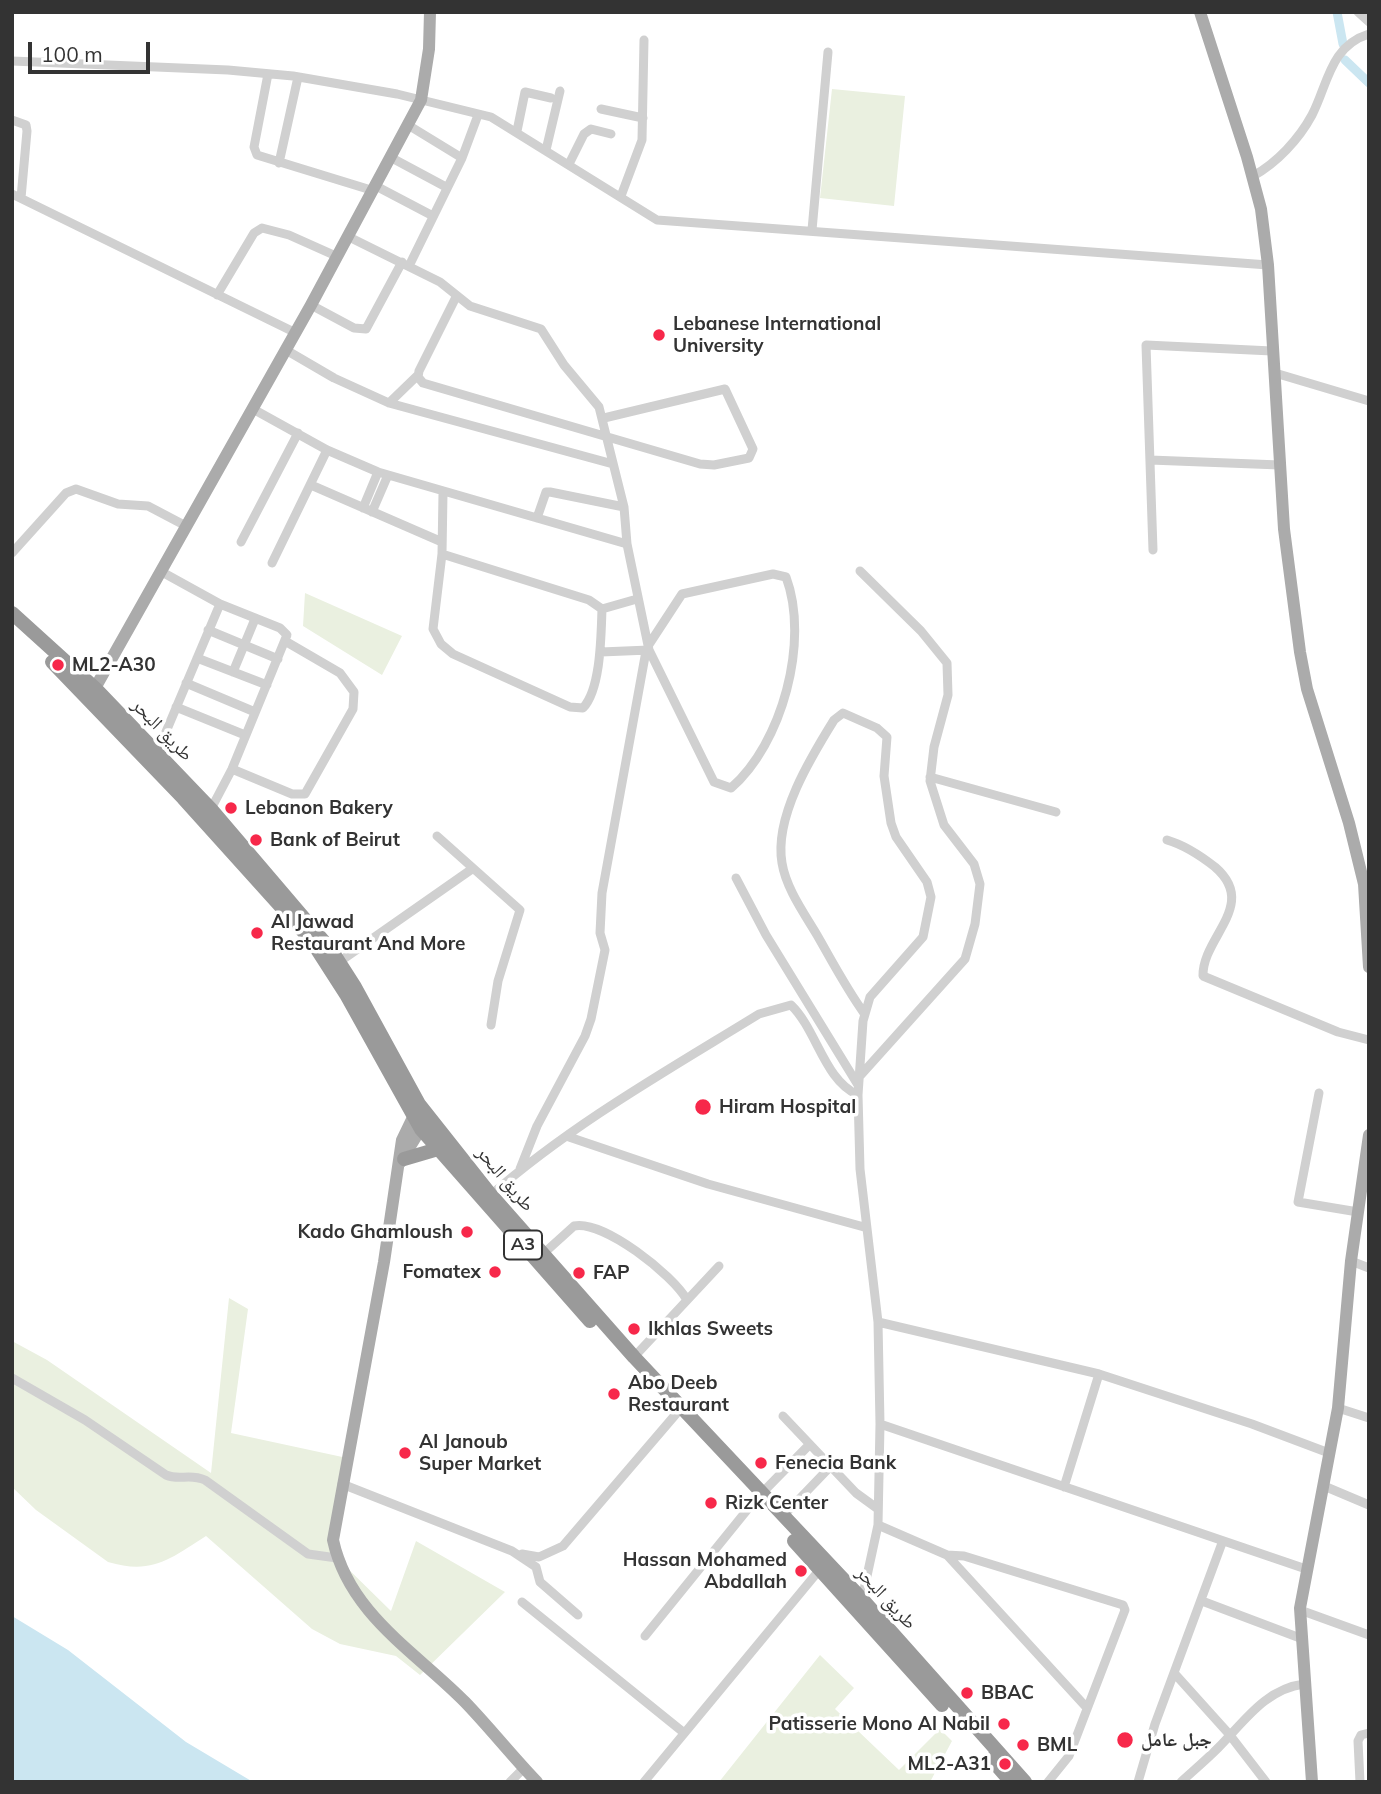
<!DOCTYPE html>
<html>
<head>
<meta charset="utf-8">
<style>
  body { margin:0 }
  #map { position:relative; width:1381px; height:1794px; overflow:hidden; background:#fff; font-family:Mulish,sans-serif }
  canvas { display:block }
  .frame { position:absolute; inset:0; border:14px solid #333; pointer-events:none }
  .scale { position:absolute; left:28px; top:42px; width:122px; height:32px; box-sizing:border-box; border:4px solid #333; border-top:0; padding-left:9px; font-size:21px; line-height:24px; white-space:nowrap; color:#333; -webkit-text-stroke:5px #fff; paint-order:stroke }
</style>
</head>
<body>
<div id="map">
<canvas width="1381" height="1794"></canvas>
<div class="frame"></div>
<div class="scale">100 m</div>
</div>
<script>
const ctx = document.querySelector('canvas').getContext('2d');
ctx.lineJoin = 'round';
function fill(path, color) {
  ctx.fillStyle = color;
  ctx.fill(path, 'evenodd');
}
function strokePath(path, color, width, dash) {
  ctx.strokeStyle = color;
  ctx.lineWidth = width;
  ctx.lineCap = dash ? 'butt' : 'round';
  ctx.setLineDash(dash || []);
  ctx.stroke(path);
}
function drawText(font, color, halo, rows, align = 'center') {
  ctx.font = font + ' Mulish,"Noto Naskh Arabic",sans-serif';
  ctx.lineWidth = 7;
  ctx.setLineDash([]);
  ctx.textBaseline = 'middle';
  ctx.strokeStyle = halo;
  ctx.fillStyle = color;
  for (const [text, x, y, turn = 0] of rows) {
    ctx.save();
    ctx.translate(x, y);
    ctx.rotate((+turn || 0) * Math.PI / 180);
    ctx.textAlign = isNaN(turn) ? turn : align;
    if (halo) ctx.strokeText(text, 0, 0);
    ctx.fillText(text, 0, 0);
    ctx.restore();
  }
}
const green = new Path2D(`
  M 832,89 L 905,96 L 894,206 L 820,198 Z
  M 305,593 L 402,636 L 382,675 L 303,626 Z
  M 229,1298 L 248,1309 L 231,1433 L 347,1458 L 337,1558 L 391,1611 L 416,1541 L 505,1592 L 420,1675 L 396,1656 L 340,1644 L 312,1629 L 206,1536 C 170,1559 152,1575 108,1562 L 36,1510 L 12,1487 L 12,1341 L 47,1360 L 211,1473 Z
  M 820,1655 L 854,1688 L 835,1709 L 899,1770 L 940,1729 L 952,1741 L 930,1782 L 719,1782 Z`);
const water = new Path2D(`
  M 12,1616 L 68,1650 L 186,1742 L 253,1782 L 12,1782 Z`);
const canal = new Path2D(`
  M 1337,12 L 1343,44
  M 1345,60 L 1369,83`);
const minor = new Path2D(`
  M 1358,12 L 1369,22
  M 12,61 L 228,70 L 293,76 L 397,94 L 491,117 L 657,220 L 1268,265
  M 268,74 L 254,147 L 257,155 L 371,190
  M 601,109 L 643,118
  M 12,120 L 26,125 L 27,131 L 21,198
  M 408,125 L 462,158
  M 517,131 L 525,92 L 551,98
  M 546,150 L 560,91
  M 390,157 L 446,187
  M 279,163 L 298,77
  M 569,164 L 584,134 L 591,129 L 611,134
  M 1253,176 C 1277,163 1299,139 1312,115 C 1328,84 1330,46 1369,34
  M 374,185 L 433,216
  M 12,194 L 296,333
  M 621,196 L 642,140 L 644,40
  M 812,230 L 828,52
  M 347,236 L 440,282 L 470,306 L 541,329 L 564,365 L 599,407 L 624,507 L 627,544 L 649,650 L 714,782 L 731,788 C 782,744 810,641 786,577 L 773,574 L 682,594 L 648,646
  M 409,266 L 462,158 L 478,115
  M 217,295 L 254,233 L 262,228 L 289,235 L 336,256
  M 456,297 L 419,371 L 418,377 L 423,383 L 700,464 L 714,465 L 749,458 L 753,449 L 725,389 L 604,418
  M 311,305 L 354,328 L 366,329 L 402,262
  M 286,350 L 334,378 L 389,403 L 613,464
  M 1275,373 L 1369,401
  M 389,403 L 418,375
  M 253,409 L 327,450 L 378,472 L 627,544
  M 1150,460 L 1280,465
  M 311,485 L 442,542
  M 443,493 L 442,554 L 433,629 L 441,644 L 453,654 L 570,707 L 583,708 C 601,689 601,635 602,609
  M 363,508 L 378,472
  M 372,512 L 388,475
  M 537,518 L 546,492 L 550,492 L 624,507
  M 241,542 L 298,433
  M 1153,550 L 1146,345 L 1272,351
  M 12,553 L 66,493 L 76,489 L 118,504 L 148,506 L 186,526
  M 442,554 L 589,600 L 602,609
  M 272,563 L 327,450
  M 162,572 L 220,604 L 280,628 L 287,635 L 232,769 L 211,809
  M 602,609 L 637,599
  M 208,630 L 278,659
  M 601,652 L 649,650
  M 197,658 L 267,685
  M 233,672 L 255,619
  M 186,683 L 255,712
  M 176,707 L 245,735
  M 157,753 L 220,604
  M 232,769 L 292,794 L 305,794 L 353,709 L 354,692 L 340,673 L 285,641
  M 930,777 L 1056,812
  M 437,836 L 520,910 L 498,981 L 491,1025
  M 1167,840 C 1184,845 1201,856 1215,867 C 1259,905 1202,937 1203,976 L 1338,1032 L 1369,1040
  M 736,878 L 766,935 L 858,1085
  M 339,962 L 472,869
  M 859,1077 L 965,959 L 975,924 L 980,884 L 974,864 L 944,825 L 930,781 L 934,747 L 948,695 L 947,663 L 921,631 L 860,571
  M 1319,1093 L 1298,1202 L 1358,1212
  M 569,1137 L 708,1184 L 864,1227
  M 520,1169 L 537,1126 L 585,1036 L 591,1019 L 605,950 L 600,933 L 602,893 L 646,651
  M 491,1195 C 572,1124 668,1070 759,1014 L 791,1005 C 817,1030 824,1080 858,1095
  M 543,1254 L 574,1226 C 604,1220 673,1275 687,1300
  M 1351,1261 L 1369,1268
  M 878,1322 L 1099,1374 L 1252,1424 L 1329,1453
  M 634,1357 L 719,1266
  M 12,1378 L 85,1420 L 166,1475 C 180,1481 189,1473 205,1480 L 308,1554 L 337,1558
  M 1338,1408 L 1369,1418
  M 783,1416 L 856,1493 L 878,1509
  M 880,1424 L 1306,1569
  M 342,1484 L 512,1551 L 536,1567 L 540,1582 L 578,1615
  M 1324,1486 L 1369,1505
  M 1064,1487 L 1099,1374
  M 762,1493 L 809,1445
  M 783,1516 L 830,1467
  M 878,1525 L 947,1555 L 964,1556 L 1123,1605 L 1125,1610 L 1069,1756 L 1048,1782
  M 522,1554 L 539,1557 L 563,1546 L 676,1414
  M 947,1555 L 1087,1708
  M 862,1599 L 878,1525 L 880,1424 L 878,1322 L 860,1169 L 858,1095 L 863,1021 L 870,997 L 923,937 L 931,897 L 927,882 L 896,837 L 891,823 L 884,776 L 887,737 L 877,728 L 843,713 L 834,720 C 811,757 774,817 782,863 C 786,888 804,913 817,935 C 832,961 846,988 864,1013
  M 1202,1601 L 1300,1638
  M 522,1602 L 683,1732
  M 1300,1610 L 1369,1635
  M 645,1636 L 756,1499
  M 1175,1674 L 1229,1734 L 1266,1782
  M 510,1782 L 524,1768
  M 644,1782 L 821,1568
  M 1138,1782 L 1155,1724 L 1222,1543
  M 1181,1782 C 1193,1771 1206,1760 1218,1748 C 1244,1722 1265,1689 1304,1684
  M 1360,1782 L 1358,1741 L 1361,1735 L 1369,1733`);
const major = new Path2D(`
  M 1200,12 L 1247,157 L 1261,209 L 1268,265 L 1284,529 L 1300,652 L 1307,689 L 1349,823 L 1364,884 L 1369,967
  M 90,697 L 311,305 L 421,100 L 429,49 L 430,12
  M 416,1111 L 402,1140 L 384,1262 L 333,1540 C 349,1614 416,1652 465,1702 C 490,1728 512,1756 537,1782
  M 400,1163 L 425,1122
  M 1312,1782 L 1300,1608 L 1338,1408 L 1351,1261 L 1369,1135`);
const highway = new Path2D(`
  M 12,613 L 97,690 L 211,809 L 332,951 L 355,987 L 419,1104 L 491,1195 L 634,1357 L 862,1599 L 1025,1782
  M 52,662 L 183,798 L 311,940 L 347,996 L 421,1129 L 590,1321
  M 404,1159 L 438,1149
  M 794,1541 L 942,1705
  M 991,1759 L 1011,1782`);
const markers = [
  [659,335,7,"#f7284a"],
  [58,665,7,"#f7284a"],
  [231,808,7,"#f7284a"],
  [256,840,7,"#f7284a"],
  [257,933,7,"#f7284a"],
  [703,1107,9,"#f7284a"],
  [467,1232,7,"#f7284a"],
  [495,1272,7,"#f7284a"],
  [579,1273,7,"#f7284a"],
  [634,1329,7,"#f7284a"],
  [614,1394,7,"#f7284a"],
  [405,1453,7,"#f7284a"],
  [761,1463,7,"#f7284a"],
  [711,1503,7,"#f7284a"],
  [801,1571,7,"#f7284a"],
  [967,1693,7,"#f7284a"],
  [1004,1724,7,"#f7284a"],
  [1125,1740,9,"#f7284a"],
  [1023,1745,7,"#f7284a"],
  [1005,1764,7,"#f7284a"]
];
const shields = [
  [523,1245,38]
];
const shieldNames = [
  ["A3",523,1245]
];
const poiNames = [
  ["Lebanese International",673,324],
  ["University",673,346],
  ["ML2-A30",72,665],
  ["Lebanon Bakery",245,808],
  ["Bank of Beirut",270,840],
  ["Al Jawad",271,922],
  ["Restaurant And More",271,944],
  ["Hiram Hospital",719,1107],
  ["Kado Ghamloush",453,1232,"right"],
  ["Fomatex",481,1272,"right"],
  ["FAP",593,1273],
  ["Ikhlas Sweets",648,1329],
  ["Abo Deeb",628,1383],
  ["Restaurant",628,1405],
  ["Al Janoub",419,1442],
  ["Super Market",419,1464],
  ["Fenecia Bank",775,1463],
  ["Rizk Center",725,1503],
  ["Hassan Mohamed",787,1560,"right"],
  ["Abdallah",787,1582,"right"],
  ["BBAC",981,1693],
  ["Patisserie Mono Al Nabil",990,1724,"right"],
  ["جبل عامل",1141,1740],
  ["BML",1037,1745],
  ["ML2-A31",991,1764,"right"]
];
const streetNames = [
  ["طريق البحر",162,730,46],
  ["طريق البحر",505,1179,50],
  ["طريق البحر",886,1598,47]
];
fill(green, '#eaf0e0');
fill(water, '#cbe6f1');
strokePath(canal, '#cbe6f1', 9);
strokePath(minor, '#d0d0d0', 9);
strokePath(major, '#ababab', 12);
strokePath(highway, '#9a9a9a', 14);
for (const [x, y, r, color] of markers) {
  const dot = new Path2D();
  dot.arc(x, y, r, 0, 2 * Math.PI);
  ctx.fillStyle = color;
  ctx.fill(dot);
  strokePath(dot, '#fff', 2.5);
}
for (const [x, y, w] of shields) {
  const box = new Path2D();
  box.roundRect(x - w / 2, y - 14.5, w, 29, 5);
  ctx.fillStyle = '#fff';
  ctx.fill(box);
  strokePath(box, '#333', 2);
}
drawText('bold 18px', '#333', null, shieldNames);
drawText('bold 19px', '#333', '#fff', poiNames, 'left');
drawText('19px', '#333', '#fff', streetNames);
</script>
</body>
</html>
